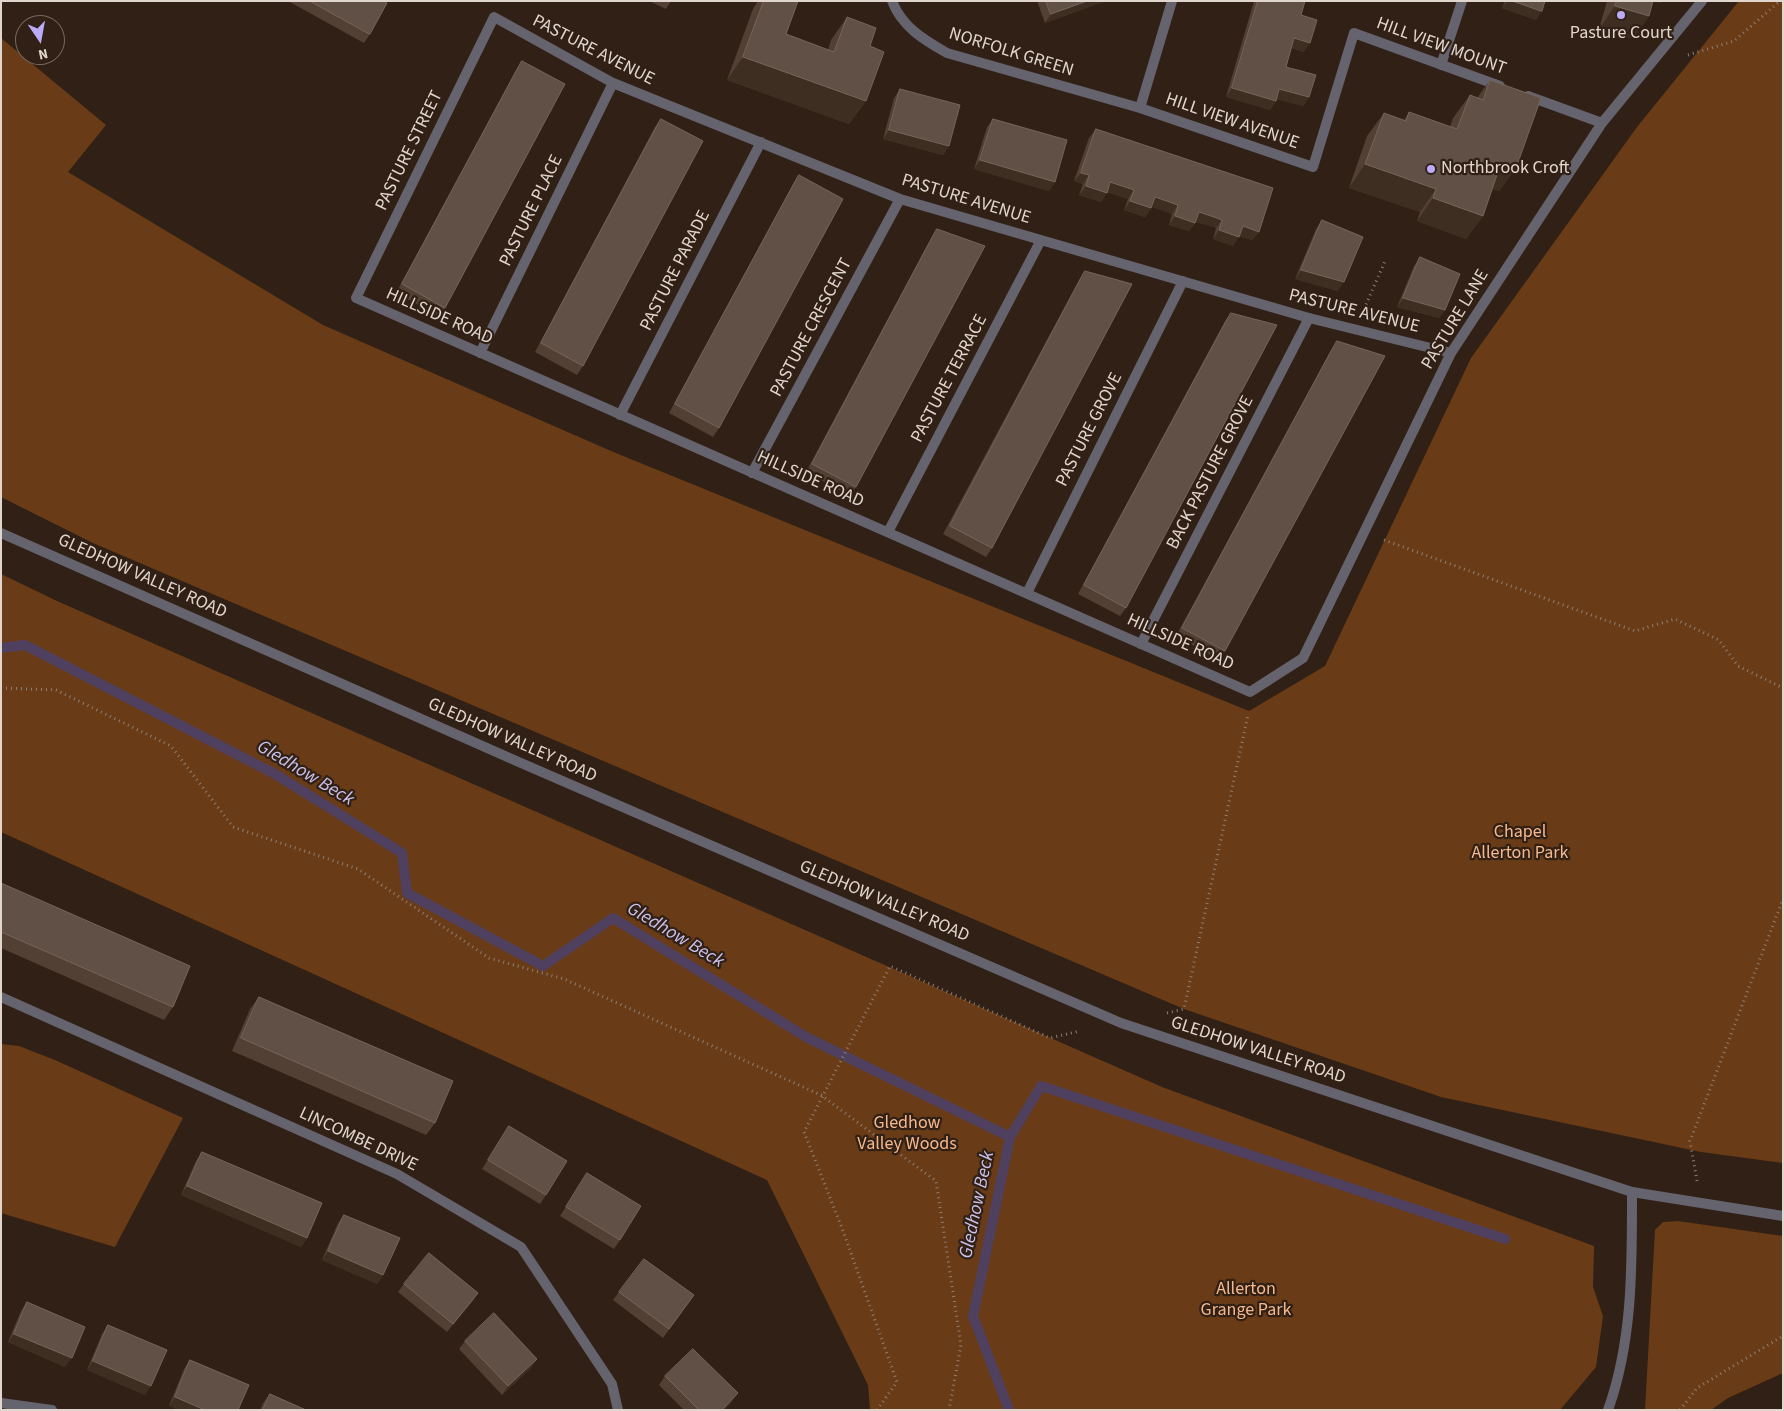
<!DOCTYPE html>
<html>
<head>
<meta charset="utf-8">
<style>
  body { margin:0 }
  #map { position:relative; width:1784px; height:1411px; overflow:hidden; background:#312015; font-family:"Source Sans 3",sans-serif }
  canvas { display:block }
  .frame { position:absolute; inset:0; border:2px solid #e1d6ce; pointer-events:none }
  .north { position:absolute; left:15px; top:15px; width:50px; height:50px; box-sizing:border-box; background:#312015; border:1px solid #77695f; border-radius:50%; rotate:168deg; font-size:14px; font-weight:700; line-height:20px; text-align:center; color:#e1d6ce }
  .north::after { content:''; display:block; margin:auto; width:18px; height:22px; background:#bbaaf6; clip-path:polygon(50% 0,100% 100%,50% 72%,0 100%) }
</style>
</head>
<body>
<div id="map">
<canvas width="1784" height="1411"></canvas>
<div class="frame"></div>
<div class="north">N</div>
</div>
<script>
const ctx = document.querySelector('canvas').getContext('2d');
ctx.lineJoin = 'round';
function fill(path, color) {
  ctx.fillStyle = color;
  ctx.fill(path, 'evenodd');
}
function strokePath(path, color, width, dash) {
  ctx.strokeStyle = color;
  ctx.lineWidth = width;
  ctx.lineCap = dash ? 'butt' : 'round';
  ctx.setLineDash(dash || []);
  ctx.stroke(path);
}
function drawText(font, color, halo, rows, align = 'center') {
  ctx.font = font + ' "Source Sans 3",sans-serif';
  ctx.lineWidth = 4.5;
  ctx.setLineDash([]);
  ctx.textBaseline = 'middle';
  ctx.strokeStyle = halo;
  ctx.fillStyle = color;
  for (const [text, x, y, turn = 0] of rows) {
    ctx.save();
    ctx.translate(x, y);
    ctx.rotate((+turn || 0) * Math.PI / 180);
    ctx.textAlign = isNaN(turn) ? turn : align;
    if (halo) ctx.strokeText(text, 0, 0);
    ctx.fillText(text, 0, 0);
    ctx.restore();
  }
}
const green = new Path2D(`
  M 1739,1 L 1783,1 L 1783,1163 L 1701,1152 L 1441,1097 L 1184,1009 L 93,543 L 1,497 L 1,38 L 106,125 L 68,172 L 323,325 L 611,451 L 1249,711 L 1325,666 L 1471,358 L 1637,127 Z
  M 1,574 L 57,601 L 1162,1087 L 1594,1246 L 1593,1287 L 1603,1316 L 1596,1367 L 1560,1410 L 870,1410 L 868,1385 L 767,1180 L 1,832 Z
  M 1,1044 L 19,1046 L 55,1060 L 183,1118 L 115,1247 L 1,1213 Z
  M 1678,1221 L 1783,1236 L 1783,1373 L 1728,1398 L 1711,1410 L 1645,1410 L 1655,1230 L 1663,1222 Z`);
const stream = new Path2D(`
  M 1,648 L 25,645 L 275,774 L 402,853 L 407,893 L 543,966 L 613,918 L 806,1037 L 1010,1137 L 973,1316 L 1009,1410
  M 1010,1137 L 1041,1086 L 1505,1239`);
const path = new Path2D(`
  M 1688,55 L 1734,41 L 1780,1
  M 1364,309 L 1386,259
  M 1384,540 L 1635,631 L 1675,619 L 1719,640 L 1738,666 L 1783,688
  M 1,688 L 56,690 L 171,746 L 233,827 L 358,869 L 489,958 L 564,979 L 821,1095 L 936,1181 L 961,1345 L 949,1410
  M 1167,1013 L 1184,1009 L 1248,715
  M 1697,1181 L 1690,1141 L 1783,899
  M 877,1410 L 897,1382 L 842,1228 L 804,1132 L 890,966 L 1050,1038 L 1080,1031
  M 1680,1410 L 1697,1388 L 1783,1336`);
const service = new Path2D(`
  M 1141,644 L 1309,318`);
const minor = new Path2D(`
  M 892,1 C 902,27 924,40 947,53 L 1140,108 L 1313,167 L 1354,33 L 1500,86
  M 1441,65 L 1462,1
  M 1528,96 L 1602,123
  M 1140,108 L 1172,1
  M 480,353 L 613,83
  M 1451,353 L 1309,318 L 900,199 L 613,83 L 494,17 L 356,298 L 1250,692 L 1303,658 L 1451,353 L 1602,123 L 1702,1
  M 620,415 L 761,142
  M 752,473 L 900,199
  M 888,532 L 1041,240
  M 1027,593 L 1183,281
  M 1,997 L 397,1174 L 521,1247 L 612,1384 L 618,1410
  M 1,1403 L 52,1410
  M 1608,1410 C 1633,1340 1632,1266 1632,1192`);
const tertiary = new Path2D(`
  M 1,533 L 521,763 L 1121,1023 L 1632,1192 L 1783,1216`);
const wall = new Path2D(`
  M 288,1 L 383,1 L 370,34 L 364,43 Z
  M 649,1 L 671,1 L 666,9 Z
  M 758,1 L 798,1 L 786,34 L 828,50 L 831,40 L 847,17 L 870,46 L 866,101 L 849,124 L 727,80 L 753,9 Z
  M 1037,1 L 1104,1 L 1103,2 L 1045,23 Z
  M 1254,1 L 1305,1 L 1301,15 L 1304,52 L 1291,48 L 1286,67 L 1309,97 L 1303,106 L 1277,99 L 1276,101 L 1270,110 L 1226,97 Z
  M 1505,1 L 1545,1 L 1536,20 L 1502,8 Z
  M 1607,1 L 1661,1 L 1660,3 L 1653,1 L 1649,16 L 1633,39 L 1599,29 Z
  M 522,61 L 445,308 L 439,316 L 396,293 L 516,70 Z
  M 1490,80 L 1516,168 L 1499,191 L 1492,189 L 1483,216 L 1466,239 L 1417,221 L 1420,212 L 1349,188 L 1367,136 L 1384,113 L 1404,120 L 1409,112 L 1450,127 L 1453,118 L 1470,95 L 1477,98 Z
  M 900,89 L 949,146 L 943,155 L 883,139 L 894,98 Z
  M 661,119 L 583,366 L 577,375 L 535,352 L 655,127 Z
  M 993,119 L 1055,182 L 1049,191 L 974,169 L 987,127 Z
  M 1096,129 L 1259,232 L 1252,240 L 1239,236 L 1233,246 L 1213,239 L 1216,228 L 1208,225 L 1196,222 L 1189,231 L 1169,225 L 1172,214 L 1164,211 L 1152,207 L 1145,217 L 1124,210 L 1128,199 L 1107,192 L 1101,202 L 1079,195 L 1083,184 L 1074,181 L 1089,138 Z
  M 799,175 L 719,428 L 713,437 L 669,413 L 793,184 Z
  M 1322,220 L 1338,291 L 1295,279 L 1316,229 Z
  M 937,229 L 856,487 L 850,496 L 806,472 L 931,238 Z
  M 1420,257 L 1445,310 L 1439,318 L 1397,307 L 1414,266 Z
  M 1085,271 L 992,548 L 986,557 L 943,534 L 1079,280 Z
  M 1231,313 L 1126,608 L 1120,616 L 1078,594 L 1225,321 Z
  M 1337,341 L 1225,651 L 1219,660 L 1176,636 L 1331,350 Z
  M 1,883 L 173,1007 L 164,1020 L 1,948 Z
  M 259,997 L 435,1123 L 426,1135 L 232,1051 L 250,1009 Z
  M 509,1126 L 546,1195 L 540,1204 L 482,1169 Z
  M 202,1152 L 307,1238 L 301,1247 L 181,1195 L 196,1161 Z
  M 587,1173 L 620,1240 L 614,1249 L 560,1216 Z
  M 344,1215 L 383,1275 L 377,1284 L 322,1260 L 338,1223 Z
  M 404,1284 L 478,1293 L 472,1302 L 447,1332 L 398,1292 Z
  M 619,1292 L 694,1295 L 663,1338 L 613,1300 Z
  M 27,1302 L 65,1367 L 8,1342 L 21,1311 Z
  M 108,1325 L 145,1395 L 87,1370 L 102,1334 Z
  M 465,1341 L 531,1368 L 502,1395 L 459,1349 Z
  M 190,1360 L 249,1385 L 169,1406 L 184,1369 Z
  M 665,1376 L 732,1402 L 724,1410 L 684,1410 L 659,1385 Z
  M 270,1394 L 306,1410 L 260,1410 L 263,1403 Z`);
const shadedWall = new Path2D(`
  M 1087,1 L 1104,1 L 1103,2 L 1045,23 L 1051,14 Z
  M 1507,1 L 1513,1 L 1542,11 L 1536,20 L 1502,8 Z
  M 1653,1 L 1661,1 L 1660,3 Z
  M 1615,6 L 1649,16 L 1633,39 L 1599,29 Z
  M 1294,38 L 1310,43 L 1304,52 L 1288,47 Z
  M 743,57 L 866,101 L 849,124 L 727,80 Z
  M 1232,88 L 1276,101 L 1270,110 L 1226,97 Z
  M 1279,89 L 1309,97 L 1303,106 L 1273,98 Z
  M 889,130 L 949,146 L 943,155 L 883,139 Z
  M 980,160 L 1055,182 L 1049,191 L 974,169 Z
  M 1501,163 L 1516,168 L 1499,191 L 1485,186 Z
  M 1365,164 L 1436,189 L 1420,212 L 1349,188 Z
  M 1081,173 L 1089,175 L 1083,184 L 1074,181 Z
  M 1110,182 L 1134,190 L 1128,199 L 1104,191 Z
  M 1086,186 L 1107,193 L 1101,202 L 1079,195 Z
  M 1155,197 L 1178,205 L 1172,214 L 1149,206 Z
  M 1433,198 L 1483,216 L 1466,239 L 1417,221 Z
  M 1130,201 L 1151,208 L 1145,217 L 1124,210 Z
  M 1199,212 L 1222,220 L 1216,228 L 1193,221 Z
  M 1175,216 L 1195,223 L 1189,231 L 1169,225 Z
  M 1243,226 L 1259,232 L 1252,240 L 1237,235 Z
  M 1219,230 L 1239,237 L 1233,246 L 1213,239 Z
  M 1301,270 L 1344,282 L 1338,291 L 1295,279 Z
  M 1403,298 L 1445,310 L 1439,318 L 1397,307 Z
  M 187,1186 L 307,1238 L 301,1247 L 181,1195 Z
  M 328,1251 L 383,1275 L 377,1284 L 322,1260 Z
  M 478,1293 L 472,1302 L 447,1332 L 453,1324 Z
  M 14,1334 L 72,1358 L 65,1367 L 8,1342 Z
  M 537,1359 L 531,1368 L 502,1395 L 508,1386 Z
  M 93,1361 L 151,1386 L 145,1395 L 87,1370 Z
  M 738,1393 L 732,1402 L 724,1410 L 722,1410 Z
  M 175,1397 L 205,1410 L 178,1410 L 169,1406 Z`);
const building = new Path2D(`
  M 310,1 L 383,1 L 387,3 L 370,34 Z
  M 764,1 L 798,1 L 786,34 L 834,52 L 847,17 L 876,28 L 870,46 L 884,52 L 866,101 L 743,57 Z
  M 1046,1 L 1087,1 L 1051,14 Z
  M 1258,1 L 1305,1 L 1301,15 L 1317,20 L 1310,43 L 1294,38 L 1286,67 L 1316,75 L 1309,97 L 1279,89 L 1276,101 L 1232,88 Z
  M 1513,1 L 1545,1 L 1542,11 Z
  M 1617,1 L 1653,1 L 1649,16 L 1615,6 Z
  M 522,61 L 565,84 L 445,308 L 402,284 Z
  M 1490,80 L 1541,98 L 1516,168 L 1501,163 L 1483,216 L 1433,198 L 1436,189 L 1365,164 L 1384,113 L 1406,121 L 1409,112 L 1457,129 L 1470,95 L 1483,100 Z
  M 900,89 L 960,105 L 949,146 L 889,130 Z
  M 661,119 L 703,141 L 583,366 L 541,343 Z
  M 993,119 L 1067,140 L 1055,182 L 980,160 Z
  M 1096,129 L 1273,188 L 1259,232 L 1243,226 L 1239,237 L 1219,230 L 1222,220 L 1214,217 L 1199,212 L 1195,223 L 1175,216 L 1178,205 L 1155,197 L 1151,208 L 1130,201 L 1134,190 L 1110,182 L 1107,193 L 1086,186 L 1089,175 L 1081,173 Z
  M 799,175 L 843,199 L 719,428 L 675,404 Z
  M 1322,220 L 1363,237 L 1344,282 L 1301,270 Z
  M 937,229 L 985,246 L 856,487 L 812,464 Z
  M 1420,257 L 1460,274 L 1445,310 L 1403,298 Z
  M 1085,271 L 1132,284 L 992,548 L 950,526 Z
  M 1231,313 L 1277,325 L 1126,608 L 1084,585 Z
  M 1337,341 L 1385,356 L 1225,651 L 1182,628 Z
  M 1,883 L 190,966 L 173,1007 L 1,932 Z
  M 259,997 L 453,1081 L 435,1123 L 241,1038 Z
  M 509,1126 L 567,1161 L 546,1195 L 488,1160 Z
  M 202,1152 L 322,1203 L 307,1238 L 187,1186 Z
  M 587,1173 L 641,1206 L 620,1240 L 566,1207 Z
  M 344,1215 L 400,1238 L 383,1275 L 328,1251 Z
  M 429,1253 L 478,1293 L 453,1324 L 404,1284 Z
  M 644,1259 L 694,1295 L 669,1329 L 619,1292 Z
  M 27,1302 L 85,1327 L 72,1358 L 14,1334 Z
  M 494,1313 L 537,1359 L 508,1386 L 465,1341 Z
  M 108,1325 L 167,1350 L 151,1386 L 93,1361 Z
  M 693,1349 L 738,1393 L 722,1410 L 699,1410 L 665,1376 Z
  M 190,1360 L 249,1385 L 238,1410 L 205,1410 L 175,1397 Z
  M 270,1394 L 306,1410 L 263,1410 Z`);
const markers = [
  [1621,15,5,"#bbaaf6"],
  [1431,169,5,"#bbaaf6"]
];
const poiNames = [
  ["Pasture Court",1621,34],
  ["Northbrook Croft",1441,169,"left"]
];
const streetNames = [
  ["HILL VIEW MOUNT",1441,47,20],
  ["PASTURE AVENUE",593,51,27],
  ["NORFOLK GREEN",1011,53,17],
  ["HILL VIEW AVENUE",1232,122,19],
  ["PASTURE STREET",410,151,-64],
  ["PASTURE AVENUE",966,200,17],
  ["PASTURE PLACE",532,211,-64],
  ["PASTURE PARADE",676,271,-63],
  ["PASTURE AVENUE",1354,312,14],
  ["HILLSIDE ROAD",439,317,24],
  ["PASTURE LANE",1456,320,-59],
  ["PASTURE CRESCENT",812,328,-62],
  ["PASTURE TERRACE",950,379,-62],
  ["PASTURE GROVE",1090,430,-63],
  ["BACK PASTURE GROVE",1211,473,-63],
  ["HILLSIDE ROAD",810,480,24],
  ["GLEDHOW VALLEY ROAD",142,577,24],
  ["HILLSIDE ROAD",1180,643,24],
  ["GLEDHOW VALLEY ROAD",512,741,24],
  ["GLEDHOW VALLEY ROAD",884,902,23],
  ["GLEDHOW VALLEY ROAD",1258,1051,18],
  ["LINCOMBE DRIVE",358,1140,25]
];
const parkNames = [
  ["Chapel",1520,833],
  ["Allerton Park",1520,854],
  ["Gledhow",907,1124],
  ["Valley Woods",907,1145],
  ["Allerton",1246,1290],
  ["Grange Park",1246,1311]
];
const waterNames = [
  ["Gledhow Beck",305,774,31],
  ["Gledhow Beck",675,936,31],
  ["Gledhow Beck",978,1205,-78]
];
fill(green, '#693c17');
strokePath(stream, '#50405f', 10);
strokePath(path, '#8d7f76', 3, [1, 4]);
strokePath(service, '#65636d', 10);
strokePath(minor, '#65636d', 10);
strokePath(tertiary, '#65636d', 10);
fill(wall, '#524035');
fill(shadedWall, '#3e2d21');
fill(building, '#615045');
strokePath(building, '#75655a', 1);
for (const [x, y, r, color] of markers) {
  const dot = new Path2D();
  dot.arc(x, y, r, 0, 2 * Math.PI);
  ctx.fillStyle = color;
  ctx.fill(dot);
  strokePath(dot, '#312015', 2);
}
drawText('18px', '#e1d6ce', '#312015', poiNames);
drawText('18px', '#e1d6ce', '#312015', streetNames);
drawText('18px', '#f5b88d', '#312015', parkNames);
drawText('italic 19px', '#cbc2ee', '#312015', waterNames);
</script>
</body>
</html>
